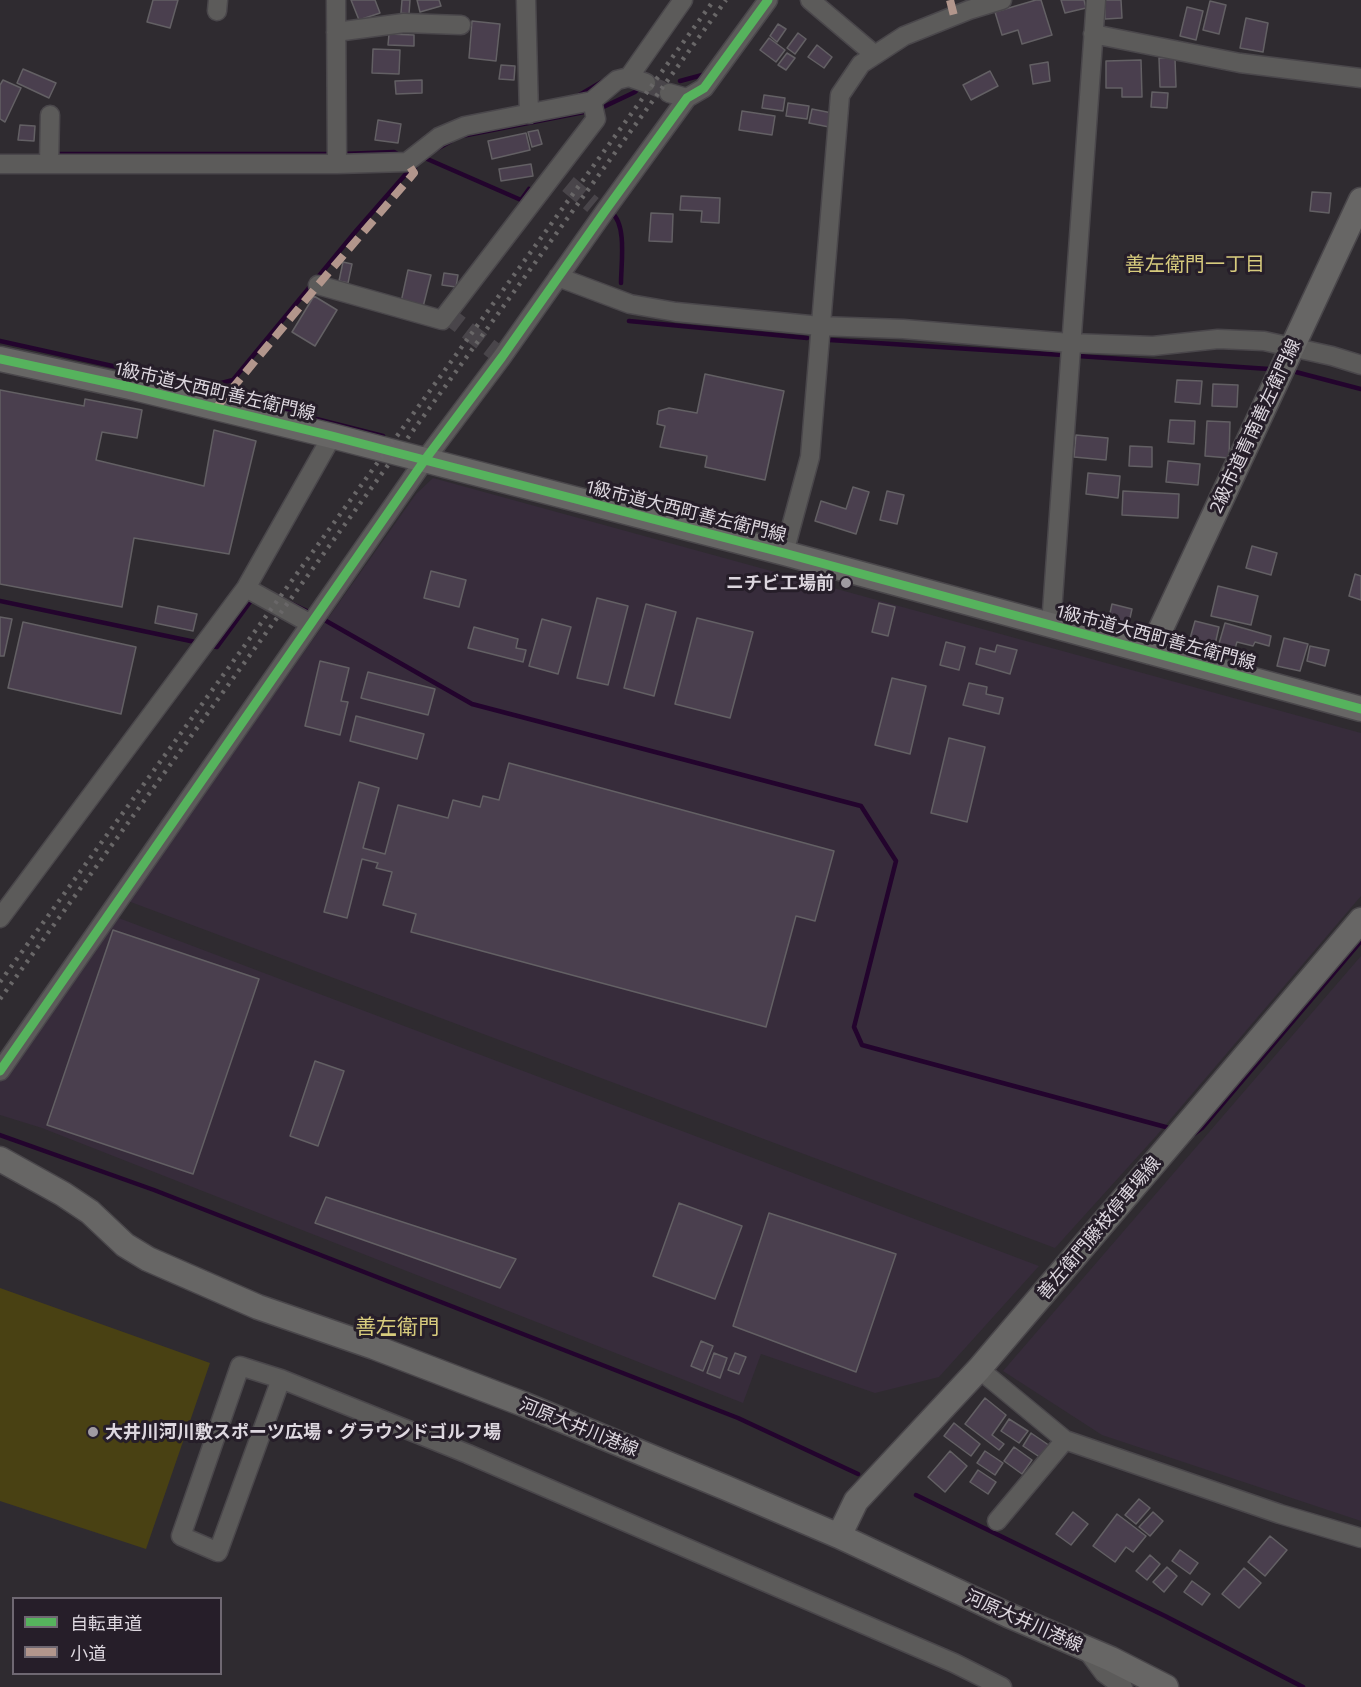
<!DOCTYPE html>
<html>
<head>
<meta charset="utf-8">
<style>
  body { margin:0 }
  #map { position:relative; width:1361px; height:1687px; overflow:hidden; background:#2f2b30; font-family:Commissioner,"Noto Sans JP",sans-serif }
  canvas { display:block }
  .legend { position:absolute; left:12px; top:1597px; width:210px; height:78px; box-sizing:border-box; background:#261e29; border:2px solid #6f6872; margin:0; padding:8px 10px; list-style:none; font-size:18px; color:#ddd7df }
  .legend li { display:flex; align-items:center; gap:12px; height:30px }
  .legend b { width:30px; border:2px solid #6f6872 }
</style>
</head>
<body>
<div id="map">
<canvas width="1361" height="1687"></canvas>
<ul class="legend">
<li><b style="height:8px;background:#56b35d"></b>自転車道</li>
<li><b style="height:8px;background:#b2968c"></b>小道</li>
</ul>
</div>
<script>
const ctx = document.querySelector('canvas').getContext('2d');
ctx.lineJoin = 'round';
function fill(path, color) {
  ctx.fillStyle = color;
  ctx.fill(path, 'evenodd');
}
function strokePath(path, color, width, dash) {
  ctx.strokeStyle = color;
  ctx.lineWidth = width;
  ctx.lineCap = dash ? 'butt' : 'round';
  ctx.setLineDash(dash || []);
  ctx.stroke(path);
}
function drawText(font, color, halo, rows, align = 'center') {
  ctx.font = font + ' Commissioner,"Noto Sans JP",sans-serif';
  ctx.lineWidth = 6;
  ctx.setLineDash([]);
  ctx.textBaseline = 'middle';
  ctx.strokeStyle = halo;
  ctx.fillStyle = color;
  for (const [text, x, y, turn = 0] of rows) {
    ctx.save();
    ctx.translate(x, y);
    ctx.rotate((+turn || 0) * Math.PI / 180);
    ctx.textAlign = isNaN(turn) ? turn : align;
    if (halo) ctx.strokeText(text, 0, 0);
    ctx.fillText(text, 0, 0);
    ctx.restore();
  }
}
const built = new Path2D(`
  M 433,478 L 1361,733 L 1361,896 L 1157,1135 L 1055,1248 L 128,901 L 416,494 Z
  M 116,917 L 1039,1266 L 939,1377 L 875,1393 L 761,1354 L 743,1403 L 42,1128 L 0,1115 L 0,1081 Z
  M 1361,956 L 1361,1521 L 1102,1435 L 1003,1371 Z`);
const green = new Path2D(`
  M 0,1288 L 210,1363 L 146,1549 L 0,1501 Z`);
const stream = new Path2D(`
  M 680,81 L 706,74
  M 576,97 L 605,80
  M 597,110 L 635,92 L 642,85
  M 462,136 L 589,111
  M 435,150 L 451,141
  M 54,154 L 333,154
  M 342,154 L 394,152 L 401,156
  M 425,158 L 521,200 L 529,189
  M 612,213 C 627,225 621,265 621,283
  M 629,321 L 807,338
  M 830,340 L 1063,355
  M 0,341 L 189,383 L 210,386 L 233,380 L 356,231 L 405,175 L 415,167
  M 1078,356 L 1269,369
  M 1292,371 L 1361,389
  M 234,398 L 383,436
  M 0,601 L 200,643
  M 288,602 L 313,614
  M 321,618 L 472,704 L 861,806 L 896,861 L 854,1027 L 862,1045 L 1173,1129
  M 208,645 L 217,647 L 253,598
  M 1194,1134 L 1202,1128 L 1361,941
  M 0,1135 L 154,1190 L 738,1418 L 858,1474
  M 916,1495 L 1165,1616 L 1303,1687`);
const building = new Path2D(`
  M 153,0 L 178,0 L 170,28 L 147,22 Z
  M 351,0 L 375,0 L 380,13 L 359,20 Z
  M 402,0 L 410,0 L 409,14 L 401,13 Z
  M 417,0 L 439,0 L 441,6 L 420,12 Z
  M 1036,0 L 1041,0 L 1052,35 L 1022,44 L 1018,30 L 1002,35 L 995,12 Z
  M 1061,0 L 1084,0 L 1086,8 L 1065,13 Z
  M 1105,0 L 1121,0 L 1122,18 L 1105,19 Z
  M 1210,1 L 1226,5 L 1219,34 L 1203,30 Z
  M 1187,7 L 1203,11 L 1196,40 L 1180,36 Z
  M 1246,18 L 1268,23 L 1263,52 L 1240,48 Z
  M 472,21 L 500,24 L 496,61 L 469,58 Z
  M 778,24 L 786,29 L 777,42 L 770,36 Z
  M 798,33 L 806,39 L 795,54 L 787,48 Z
  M 389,34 L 414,35 L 414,46 L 388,45 Z
  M 769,38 L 785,50 L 776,62 L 760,50 Z
  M 817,45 L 832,57 L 824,68 L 808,57 Z
  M 373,49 L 400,50 L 399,74 L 372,73 Z
  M 787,53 L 795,58 L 786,70 L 778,65 Z
  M 1159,58 L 1175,58 L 1176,87 L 1160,87 Z
  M 1141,60 L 1142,97 L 1122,97 L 1122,88 L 1106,88 L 1106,61 Z
  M 1048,62 L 1050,81 L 1033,84 L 1030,65 Z
  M 501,65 L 515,66 L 514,80 L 499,79 Z
  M 23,69 L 56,83 L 49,98 L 17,83 Z
  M 990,71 L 998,86 L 971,100 L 963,85 Z
  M 3,80 L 21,88 L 5,122 L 0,119 L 0,85 Z
  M 422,80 L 422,93 L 396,94 L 395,81 Z
  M 1152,92 L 1168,93 L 1167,108 L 1151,107 Z
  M 764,95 L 785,98 L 783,111 L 762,108 Z
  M 788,103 L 809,106 L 807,119 L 786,116 Z
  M 812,109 L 832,113 L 829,127 L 809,123 Z
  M 742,111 L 775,116 L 772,135 L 739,130 Z
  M 378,120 L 401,124 L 398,143 L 375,140 Z
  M 20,125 L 35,126 L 34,141 L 18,140 Z
  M 538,130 L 542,144 L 532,147 L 528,132 Z
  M 526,133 L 530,150 L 492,159 L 488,141 Z
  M 531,164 L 533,176 L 501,181 L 499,169 Z
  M 1312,192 L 1331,193 L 1329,213 L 1310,211 Z
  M 681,196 L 720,198 L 719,223 L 701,222 L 702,211 L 680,210 Z
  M 651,213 L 673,214 L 672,242 L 649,241 Z
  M 343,262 L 352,264 L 348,283 L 339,281 Z
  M 408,270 L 431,275 L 423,307 L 401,302 Z
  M 444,273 L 458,275 L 456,287 L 442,285 Z
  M 314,296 L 337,310 L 315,346 L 292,332 Z
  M 705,374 L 784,391 L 765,480 L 705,467 L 707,456 L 660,447 L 665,426 L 657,424 L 659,411 L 669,408 L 697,413 Z
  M 1177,380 L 1202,381 L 1200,404 L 1175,402 Z
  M 1213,384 L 1238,385 L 1237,407 L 1212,406 Z
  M 0,390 L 84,406 L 85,399 L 142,410 L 137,438 L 102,432 L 96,460 L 204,486 L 214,430 L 256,441 L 229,554 L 134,538 L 122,607 L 0,584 Z
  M 1170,420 L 1195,421 L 1194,444 L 1168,442 Z
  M 1207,421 L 1230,422 L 1229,458 L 1205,456 Z
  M 1076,435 L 1108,438 L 1106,460 L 1074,457 Z
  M 1130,446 L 1152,447 L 1152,467 L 1129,466 Z
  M 1168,461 L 1200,464 L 1198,485 L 1166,482 Z
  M 1088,473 L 1120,476 L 1118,498 L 1086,494 Z
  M 853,487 L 869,492 L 856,534 L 815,521 L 821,501 L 846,509 Z
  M 887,491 L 904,495 L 897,524 L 880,520 Z
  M 1123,491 L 1179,494 L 1178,518 L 1122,515 Z
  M 1252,546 L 1277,553 L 1271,575 L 1246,568 Z
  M 431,571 L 466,580 L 459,607 L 424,598 Z
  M 1355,574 L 1361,576 L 1361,600 L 1349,596 Z
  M 1218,586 L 1258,596 L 1251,625 L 1211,616 Z
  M 597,598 L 628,606 L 608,685 L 577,678 Z
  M 879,603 L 895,607 L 888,636 L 872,632 Z
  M 646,604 L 676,612 L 654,696 L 624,688 Z
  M 1112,604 L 1132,609 L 1128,627 L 1108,622 Z
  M 158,606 L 197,614 L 193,631 L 155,623 Z
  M 0,617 L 12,619 L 4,656 L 0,656 Z
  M 697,618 L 753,632 L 730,718 L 675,704 Z
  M 542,619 L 571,627 L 558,674 L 529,666 Z
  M 1195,621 L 1219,627 L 1214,649 L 1189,642 Z
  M 23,622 L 136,647 L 121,714 L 8,688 Z
  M 1225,623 L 1271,636 L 1269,646 L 1255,642 L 1253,646 L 1237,642 L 1234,652 L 1218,647 Z
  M 474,627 L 518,639 L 516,648 L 526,650 L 523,662 L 468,648 Z
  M 1284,638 L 1308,644 L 1300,671 L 1277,666 Z
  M 946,642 L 965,647 L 959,670 L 940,665 Z
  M 997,645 L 1017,650 L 1010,674 L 976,664 L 980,648 L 995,652 Z
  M 1310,646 L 1329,650 L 1325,666 L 1307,661 Z
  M 320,661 L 349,668 L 341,701 L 348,702 L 340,735 L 305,726 Z
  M 368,672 L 435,689 L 428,715 L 361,698 Z
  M 892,678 L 926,686 L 910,754 L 875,745 Z
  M 969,683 L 987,687 L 986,694 L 1003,698 L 999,714 L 963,705 Z
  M 356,716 L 424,734 L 417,759 L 350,741 Z
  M 949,738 L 985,747 L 967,822 L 931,813 Z
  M 509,763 L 834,851 L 815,921 L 796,916 L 766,1027 L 411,932 L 416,914 L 383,905 L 392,872 L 376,868 L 378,863 L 362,859 L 347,918 L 324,912 L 359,782 L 379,788 L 363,848 L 385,854 L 398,805 L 448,818 L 453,800 L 480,807 L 483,796 L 499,800 Z
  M 113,930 L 259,979 L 193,1174 L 47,1125 Z
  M 315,1061 L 344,1071 L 318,1146 L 290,1136 Z
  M 326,1197 L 516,1259 L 500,1288 L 315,1223 Z
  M 679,1203 L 742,1226 L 715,1299 L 653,1276 Z
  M 769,1213 L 896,1254 L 856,1372 L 733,1326 Z
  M 701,1341 L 713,1346 L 703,1371 L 691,1366 Z
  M 714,1353 L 727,1358 L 720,1378 L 707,1373 Z
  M 735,1353 L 746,1357 L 739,1374 L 728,1370 Z
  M 985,1398 L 1006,1415 L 992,1435 L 1004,1444 L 999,1450 L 965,1424 Z
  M 1009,1419 L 1028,1431 L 1019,1443 L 1001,1431 Z
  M 954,1423 L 980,1444 L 971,1456 L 944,1436 Z
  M 1031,1433 L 1050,1446 L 1041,1458 L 1023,1446 Z
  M 1014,1447 L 1032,1460 L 1022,1474 L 1004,1461 Z
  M 950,1451 L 967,1466 L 945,1492 L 928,1477 Z
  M 985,1451 L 1003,1463 L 995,1475 L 977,1463 Z
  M 978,1470 L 996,1482 L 988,1494 L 970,1482 Z
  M 1139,1499 L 1150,1508 L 1136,1524 L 1125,1515 Z
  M 1073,1512 L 1088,1524 L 1071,1545 L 1056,1534 Z
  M 1153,1512 L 1163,1521 L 1150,1536 L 1139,1527 Z
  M 1117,1514 L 1146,1536 L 1133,1552 L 1126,1547 L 1115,1562 L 1093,1546 Z
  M 1270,1536 L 1287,1550 L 1265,1576 L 1248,1562 Z
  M 1180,1550 L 1198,1563 L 1190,1574 L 1172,1561 Z
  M 1150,1555 L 1160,1564 L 1147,1580 L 1136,1571 Z
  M 1167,1567 L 1177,1576 L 1164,1592 L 1153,1582 Z
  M 1244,1568 L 1261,1583 L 1239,1608 L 1222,1594 Z
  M 1192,1581 L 1210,1594 L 1202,1605 L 1184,1592 Z`);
const streetTunnel = new Path2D(`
  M 646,83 L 669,93
  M 568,184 L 593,205
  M 446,314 L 502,357`);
const street = new Path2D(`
  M 526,0 L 529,114
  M 810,0 L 875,55
  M 217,11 L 218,0
  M 336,32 L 404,23 L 461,25
  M 1093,34 L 1240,63 L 1361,78
  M 629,77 L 683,0
  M 669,93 L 687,98
  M 0,164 L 337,164 L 336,0
  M 49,164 L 50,115
  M 337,164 L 407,162 L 439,137 L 465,126 L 592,101 L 617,80 L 629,77 L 646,83
  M 558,277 L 630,304 L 676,312 L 820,326 L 903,329 L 1070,343 L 1153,346 L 1218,339 L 1264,341 L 1332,356 L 1361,365
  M 318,285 L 442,320 L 596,119 L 592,101
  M 784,553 L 810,457 L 840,95 L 861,64 L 904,36 L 969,10 L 1002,0
  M 246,588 L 311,624
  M 1051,626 L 1096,0
  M 0,918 L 246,588 L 332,436
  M 0,1071 L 424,461 L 502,357 L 605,211 L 687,98 L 704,88 L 768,0
  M 979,1369 L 1065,1440 L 1280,1514 L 1361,1538
  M 281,1379 L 218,1552 L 181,1536 L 240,1366 L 281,1379 L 468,1454 L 954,1663 L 1002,1687
  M 997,1521 L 1065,1440
  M 1086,1649 L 1104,1673 L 1123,1687`);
const secondary = new Path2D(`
  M 0,359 L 130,387 L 332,436 L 784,553 L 1361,709
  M 1150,652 L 1361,200
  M 0,1159 L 63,1194 L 90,1212 L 125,1245 L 148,1259 L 258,1307 L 374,1347 L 523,1404 L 724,1487 L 839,1536 L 1008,1615 L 1111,1659 L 1166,1687
  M 839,1536 L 856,1501 L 979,1369 L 1361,920`);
const rail = new Path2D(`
  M 0,982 L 714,0
  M 0,999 L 726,0`);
const quiet = new Path2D(`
  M 950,0 L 954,16
  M 216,408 L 318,285 L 414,173 L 407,162`);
const cycleway = new Path2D(`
  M 0,359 L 130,387 L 332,436 L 784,553 L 1361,709
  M 0,1071 L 424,461 L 502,357 L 605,211 L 687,98 L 704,88 L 768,0`);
const markers = [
  [846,583,6,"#a09ba2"],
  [93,1432,6,"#a09ba2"]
];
const streetNames = [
  ["1級市道大西町善左衛門線",215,391,13],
  ["2級市道青南善左衛門線",1255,426,-65],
  ["1級市道大西町善左衛門線",686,511,14],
  ["1級市道大西町善左衛門線",1156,637,15],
  ["善左衛門藤枝停車場線",1099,1228,-50],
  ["河原大井川港線",579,1427,22],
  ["河原大井川港線",1024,1621,24]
];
const poiNames = [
  ["ニチビ工場前",834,583],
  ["大井川河川敷スポーツ広場・グラウンドゴルフ場",105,1432,"left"]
];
const neighbourhoodNames = [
  ["善左衛門一丁目",1195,264]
];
const quarterNames = [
  ["善左衛門",397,1327]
];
fill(built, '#372c3b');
fill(green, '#494113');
strokePath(stream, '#23042d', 4.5);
fill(building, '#4a3f4e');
strokePath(building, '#636064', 1.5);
strokePath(streetTunnel, '#49454a', 18, [18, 9]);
strokePath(street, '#4a474b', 21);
strokePath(secondary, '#4a474b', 27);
strokePath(street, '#5c5b5a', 18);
strokePath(secondary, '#676665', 24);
strokePath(rail, '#696768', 4.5, [3, 6]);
strokePath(quiet, '#b2968c', 8, [15, 8]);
strokePath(cycleway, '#56b35d', 9);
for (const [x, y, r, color] of markers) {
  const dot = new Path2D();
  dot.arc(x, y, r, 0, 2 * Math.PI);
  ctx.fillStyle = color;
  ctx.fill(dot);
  strokePath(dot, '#261e29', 2);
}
drawText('18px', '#ddd7df', '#261e29', streetNames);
drawText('bold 18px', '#ddd7df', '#261e29', poiNames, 'right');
drawText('20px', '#d7cb7d', '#261e29', neighbourhoodNames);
drawText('21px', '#d7cb7d', '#261e29', quarterNames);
</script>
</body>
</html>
